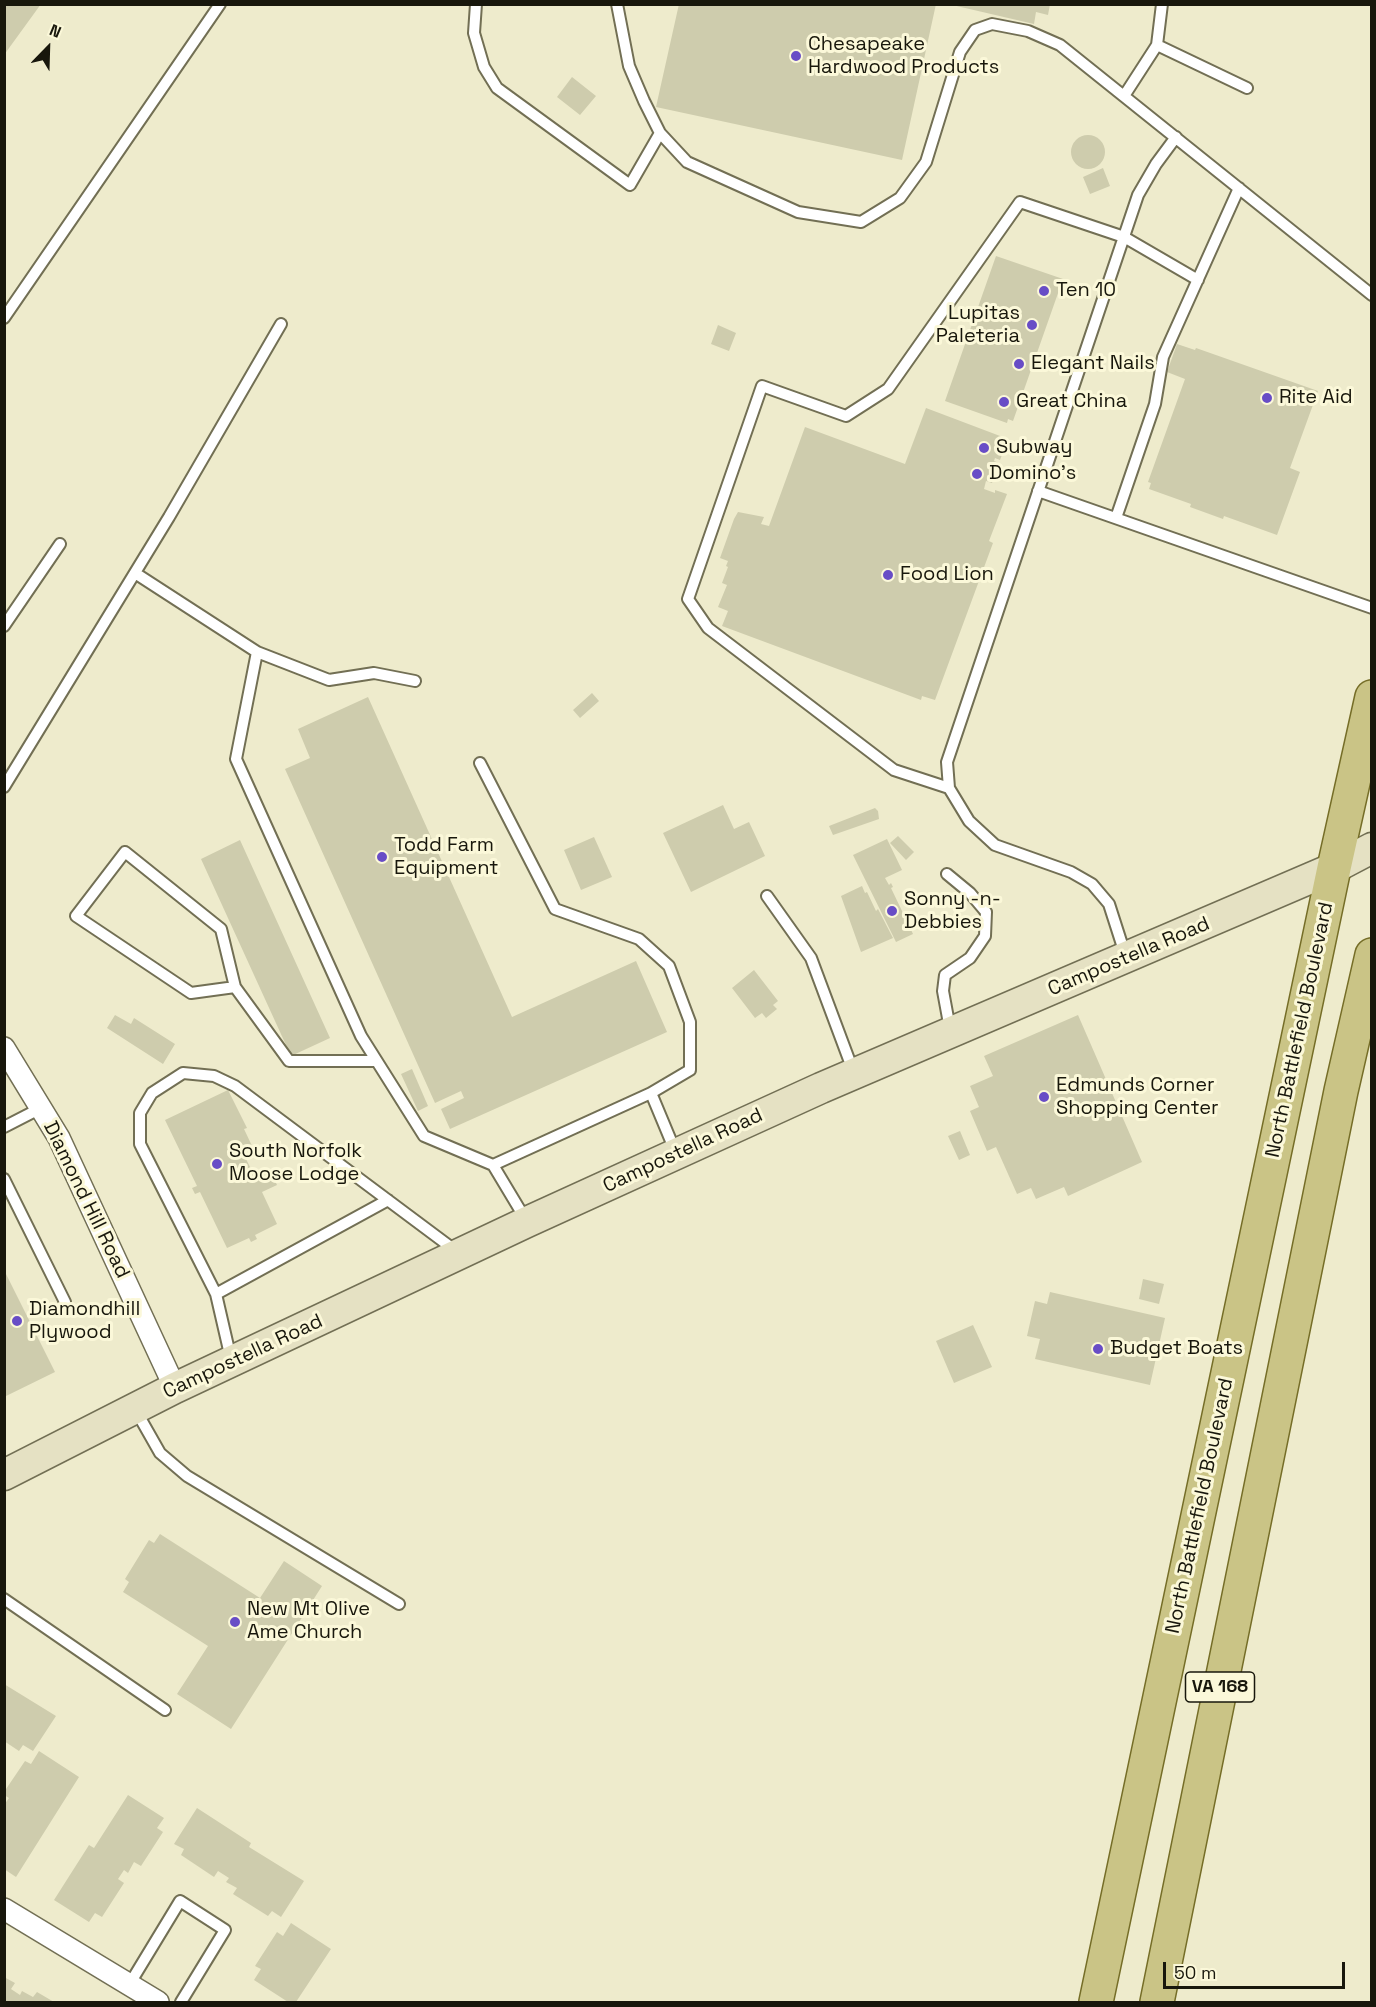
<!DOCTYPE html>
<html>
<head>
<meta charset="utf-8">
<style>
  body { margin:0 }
  #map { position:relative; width:1376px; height:2007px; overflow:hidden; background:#eeebcc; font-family:"Space Grotesk",sans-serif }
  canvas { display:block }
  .frame { position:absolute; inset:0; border:6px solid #18170c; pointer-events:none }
  .north { position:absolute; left:18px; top:18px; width:60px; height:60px; -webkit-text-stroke:4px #fbf8d9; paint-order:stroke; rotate:23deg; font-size:16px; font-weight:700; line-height:24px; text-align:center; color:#18170c }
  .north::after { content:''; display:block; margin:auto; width:21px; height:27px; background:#18170c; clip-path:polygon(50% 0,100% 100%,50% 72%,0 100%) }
  .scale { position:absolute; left:1163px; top:1962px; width:182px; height:27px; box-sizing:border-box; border:3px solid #18170c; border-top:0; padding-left:8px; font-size:18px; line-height:21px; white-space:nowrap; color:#18170c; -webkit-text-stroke:4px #fbf8d9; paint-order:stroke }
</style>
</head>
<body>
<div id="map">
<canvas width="1376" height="2007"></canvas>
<div class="frame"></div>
<div class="north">N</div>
<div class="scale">50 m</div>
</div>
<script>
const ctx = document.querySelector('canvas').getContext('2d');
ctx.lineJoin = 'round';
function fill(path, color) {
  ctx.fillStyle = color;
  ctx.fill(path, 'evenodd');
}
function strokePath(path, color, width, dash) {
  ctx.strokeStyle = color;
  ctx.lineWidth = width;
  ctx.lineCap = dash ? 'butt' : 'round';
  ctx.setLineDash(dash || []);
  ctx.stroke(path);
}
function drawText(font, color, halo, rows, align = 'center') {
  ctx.font = font + ' "Space Grotesk",sans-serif';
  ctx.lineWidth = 6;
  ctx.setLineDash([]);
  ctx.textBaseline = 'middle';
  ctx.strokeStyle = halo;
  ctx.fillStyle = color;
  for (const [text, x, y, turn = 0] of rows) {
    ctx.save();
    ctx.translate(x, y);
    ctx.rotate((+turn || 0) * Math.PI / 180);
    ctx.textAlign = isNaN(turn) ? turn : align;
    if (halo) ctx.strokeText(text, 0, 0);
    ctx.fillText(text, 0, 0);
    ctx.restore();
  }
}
const building = new Path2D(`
  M 4,4 L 41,4 L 4,55 Z
  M 679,4 L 936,4 L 902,160 L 656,107 Z
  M 948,4 L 1050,4 L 1048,15 L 1036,12 L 1034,24 Z
  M 572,77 L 596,96 L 580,115 L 557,97 Z
  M1071 152a17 17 0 1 1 34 0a17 17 0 1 1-34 0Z
  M 1103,168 L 1110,186 L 1090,194 L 1083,177 Z
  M 996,256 L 1063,279 L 1013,421 L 1008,419 L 1007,423 L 945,401 Z
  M 718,325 L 736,333 L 729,351 L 711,344 Z
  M 1177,344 L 1195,350 L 1196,348 L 1318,391 L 1290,468 L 1300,472 L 1277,535 L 1224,516 L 1223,519 L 1190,507 L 1191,504 L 1149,489 L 1151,483 L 1148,482 L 1185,379 L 1167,372 Z
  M 926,408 L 1008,439 L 1000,460 L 995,458 L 994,461 L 999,463 L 992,483 L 986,481 L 984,489 L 995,493 L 995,490 L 1007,494 L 989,541 L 993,543 L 935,700 L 922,696 L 921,700 L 722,626 L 728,611 L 718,607 L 727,585 L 722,583 L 728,567 L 726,566 L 728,561 L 720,558 L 734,519 L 738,512 L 764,517 L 761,524 L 769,526 L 805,427 L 905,464 Z
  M 592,693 L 599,701 L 580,718 L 573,710 Z
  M 368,697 L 512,1017 L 636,961 L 667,1032 L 450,1129 L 441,1109 L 464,1098 L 461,1091 L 435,1103 L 285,769 L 310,758 L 298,729 Z
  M 723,805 L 734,829 L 749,822 L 765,856 L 691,892 L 663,833 Z
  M 875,808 L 878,811 L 879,819 L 833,835 L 829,826 Z
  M 898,836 L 914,852 L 906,860 L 890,843 Z
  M 594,837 L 612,877 L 581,890 L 564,850 Z
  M 887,839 L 902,870 L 885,878 L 889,885 L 891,883 L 893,887 L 891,888 L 913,934 L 896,942 L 853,855 Z
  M 240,840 L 330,1038 L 291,1056 L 201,859 Z
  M 862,886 L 865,893 L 867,892 L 876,911 L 878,909 L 893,938 L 861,952 L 841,896 Z
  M 754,970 L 778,1001 L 773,1005 L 777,1009 L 766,1018 L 762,1013 L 755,1018 L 732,988 Z
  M 115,1015 L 131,1024 L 134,1018 L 175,1044 L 163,1064 L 107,1028 Z
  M 1078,1015 L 1142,1162 L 1068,1196 L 1064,1187 L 1036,1199 L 1031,1188 L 1017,1194 L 996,1147 L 987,1151 L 970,1111 L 979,1107 L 970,1086 L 993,1076 L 984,1056 Z
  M 412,1069 L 428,1106 L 418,1111 L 401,1074 Z
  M 228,1090 L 247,1128 L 244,1129 L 253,1148 L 243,1152 L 248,1158 L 246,1159 L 255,1177 L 270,1170 L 277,1185 L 262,1192 L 277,1224 L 255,1235 L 257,1239 L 251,1242 L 249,1238 L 227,1248 L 200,1192 L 195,1194 L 192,1188 L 197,1186 L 165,1120 Z
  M 960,1131 L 970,1155 L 959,1160 L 948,1136 Z
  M 4,1270 L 55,1372 L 4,1397 Z
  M 1143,1279 L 1164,1284 L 1159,1304 L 1139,1299 Z
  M 1050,1292 L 1165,1318 L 1150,1385 L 1035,1359 L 1040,1339 L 1027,1336 L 1035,1301 L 1047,1304 Z
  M 973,1325 L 992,1367 L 954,1383 L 936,1341 Z
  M 160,1534 L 260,1598 L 284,1561 L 322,1586 L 231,1729 L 177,1694 L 208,1646 L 123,1592 L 129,1582 L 125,1579 L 149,1540 L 154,1543 Z
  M 4,1684 L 56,1716 L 33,1751 L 23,1745 L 19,1751 L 4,1741 Z
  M 39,1751 L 79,1777 L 16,1877 L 4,1869 L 4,1805 L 9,1798 L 4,1795 L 4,1792 L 25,1761 L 31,1764 Z
  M 128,1795 L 164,1818 L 157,1828 L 163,1832 L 141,1866 L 134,1862 L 128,1873 L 124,1870 L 118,1879 L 124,1883 L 102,1917 L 95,1913 L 89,1922 L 54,1900 L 89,1845 L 94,1848 Z
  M 197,1808 L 251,1843 L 249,1847 L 304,1881 L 281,1917 L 272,1911 L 268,1916 L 233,1894 L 237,1888 L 226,1882 L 229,1878 L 218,1871 L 214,1877 L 181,1855 L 184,1849 L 174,1844 Z
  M 291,1923 L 331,1949 L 296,2002 L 288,2002 L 254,1980 L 261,1969 L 255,1966 L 277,1932 L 283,1936 Z
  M 4,1977 L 15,1983 L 11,1989 L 20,1995 L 22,1991 L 33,1997 L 37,1992 L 54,2002 L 4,2002 Z`);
const service = new Path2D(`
  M 476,4 L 474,33 L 484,67 L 497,88 L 630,185 L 660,133
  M 617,4 L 629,66 L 644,101 L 660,133 L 687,162 L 798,212 L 861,222 L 900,198 L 926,162 L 960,52 L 975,30 L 992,24 L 1028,31 L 1060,45 L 1372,295
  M 1157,45 L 1247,88
  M 1124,96 L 1157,45 L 1162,4
  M 4,318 L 220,4
  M 1038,491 L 1372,608
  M 1116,518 L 1155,404 L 1163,357 L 1239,188
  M 135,573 L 257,652 L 329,680 L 374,673 L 415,681
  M 4,626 L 60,544
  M 257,652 L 236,759 L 361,1036 L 424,1136 L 493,1165 L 526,1220
  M 480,763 L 555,909 L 639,939 L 669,966 L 690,1022 L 690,1070 L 651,1093 L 676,1153
  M 4,787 L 169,517 L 281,324
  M 949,788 L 894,770 L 708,628 L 688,599 L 762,386 L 846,416 L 888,389 L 1020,202 L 1124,237 L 1198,280
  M 947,874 L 970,893 L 986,912 L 985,936 L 970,958 L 945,975 L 943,991 L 950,1029
  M 767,896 L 811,958 L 854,1073
  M 1126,957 L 1109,904 L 1092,884 L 1071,872 L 995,845 L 969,821 L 949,788 L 947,762 L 1138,195 L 1156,164 L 1176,137
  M 235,987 L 191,993 L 76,916 L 125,852 L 221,929 L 235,987 L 289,1061 L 376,1061
  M 4,1127 L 41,1108
  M 493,1165 L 651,1093
  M 4,1179 L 65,1302
  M 216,1294 L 388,1200
  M 231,1359 L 216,1294 L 140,1144 L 140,1113 L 152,1093 L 183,1073 L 214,1076 L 235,1086 L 456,1251
  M 135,1409 L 160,1453 L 187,1476 L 399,1604
  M 4,1599 L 165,1710
  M 129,1985 L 180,1901 L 225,1930 L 181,2002`);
const minor = new Path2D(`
  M 4,1048 L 59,1138 L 175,1388
  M 4,1909 L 158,2002`);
const secondary = new Path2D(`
  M 4,1475 L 175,1388 L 527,1222 L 821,1088 L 1334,868 L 1372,848`);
const primary = new Path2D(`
  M 1096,2002 L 1334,868 L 1372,697
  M 1157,2002 L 1341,1091 L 1372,955`);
const markers = [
  [796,56,6,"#684dc6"],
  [1044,291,6,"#684dc6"],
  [1032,325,6,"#684dc6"],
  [1019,364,6,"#684dc6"],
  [1267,398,6,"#684dc6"],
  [1004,402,6,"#684dc6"],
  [984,448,6,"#684dc6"],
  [977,474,6,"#684dc6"],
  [888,575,6,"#684dc6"],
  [382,857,6,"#684dc6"],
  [892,911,6,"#684dc6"],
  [1044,1097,6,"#684dc6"],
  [217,1164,6,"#684dc6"],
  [17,1321,6,"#684dc6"],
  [1098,1349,6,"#684dc6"],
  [235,1622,6,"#684dc6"]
];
const shields = [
  [1220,1687,69]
];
const shieldNames = [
  ["VA 168",1220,1687]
];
const poiNames = [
  ["Chesapeake",808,45],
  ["Hardwood Products",808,68],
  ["Ten 10",1056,291],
  ["Lupitas",1020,314,"right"],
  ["Paleteria",1020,337,"right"],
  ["Elegant Nails",1031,364],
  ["Rite Aid",1279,398],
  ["Great China",1016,402],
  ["Subway",996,448],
  ["Domino's",989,474],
  ["Food Lion",900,575],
  ["Todd Farm",394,846],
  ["Equipment",394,869],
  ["Sonny -n-",904,900],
  ["Debbies",904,923],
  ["Edmunds Corner",1056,1086],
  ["Shopping Center",1056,1109],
  ["South Norfolk",229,1152],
  ["Moose Lodge",229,1175],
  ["Diamondhill",29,1310],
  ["Plywood",29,1333],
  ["Budget Boats",1110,1349],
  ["New Mt Olive",247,1610],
  ["Ame Church",247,1633]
];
const streetNames = [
  ["Campostella Road",1129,957,-23],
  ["North Battlefield Boulevard",1300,1030,-78],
  ["Campostella Road",683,1151,-25],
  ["Diamond Hill Road",86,1200,64],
  ["Campostella Road",243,1357,-25],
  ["North Battlefield Boulevard",1200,1506,-78]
];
fill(building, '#ceccad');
strokePath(service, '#726f54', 14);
strokePath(minor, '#726f54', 24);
strokePath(secondary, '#726f54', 33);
strokePath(primary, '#756d27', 36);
strokePath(service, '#fff', 10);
strokePath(minor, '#fff', 21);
strokePath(secondary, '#e5e1c3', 30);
strokePath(primary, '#cac486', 33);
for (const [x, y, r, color] of markers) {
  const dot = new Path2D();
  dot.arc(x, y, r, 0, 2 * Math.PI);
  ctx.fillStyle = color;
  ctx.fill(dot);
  strokePath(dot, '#fbf8d9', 2);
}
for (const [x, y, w] of shields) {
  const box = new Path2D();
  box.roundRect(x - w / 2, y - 15, w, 30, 4.5);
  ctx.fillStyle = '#fbf8d9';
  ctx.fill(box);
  strokePath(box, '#18170c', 1.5);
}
drawText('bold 18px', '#18170c', null, shieldNames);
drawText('20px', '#18170c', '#fbf8d9', poiNames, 'left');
drawText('20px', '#18170c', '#fbf8d9', streetNames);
</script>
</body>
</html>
